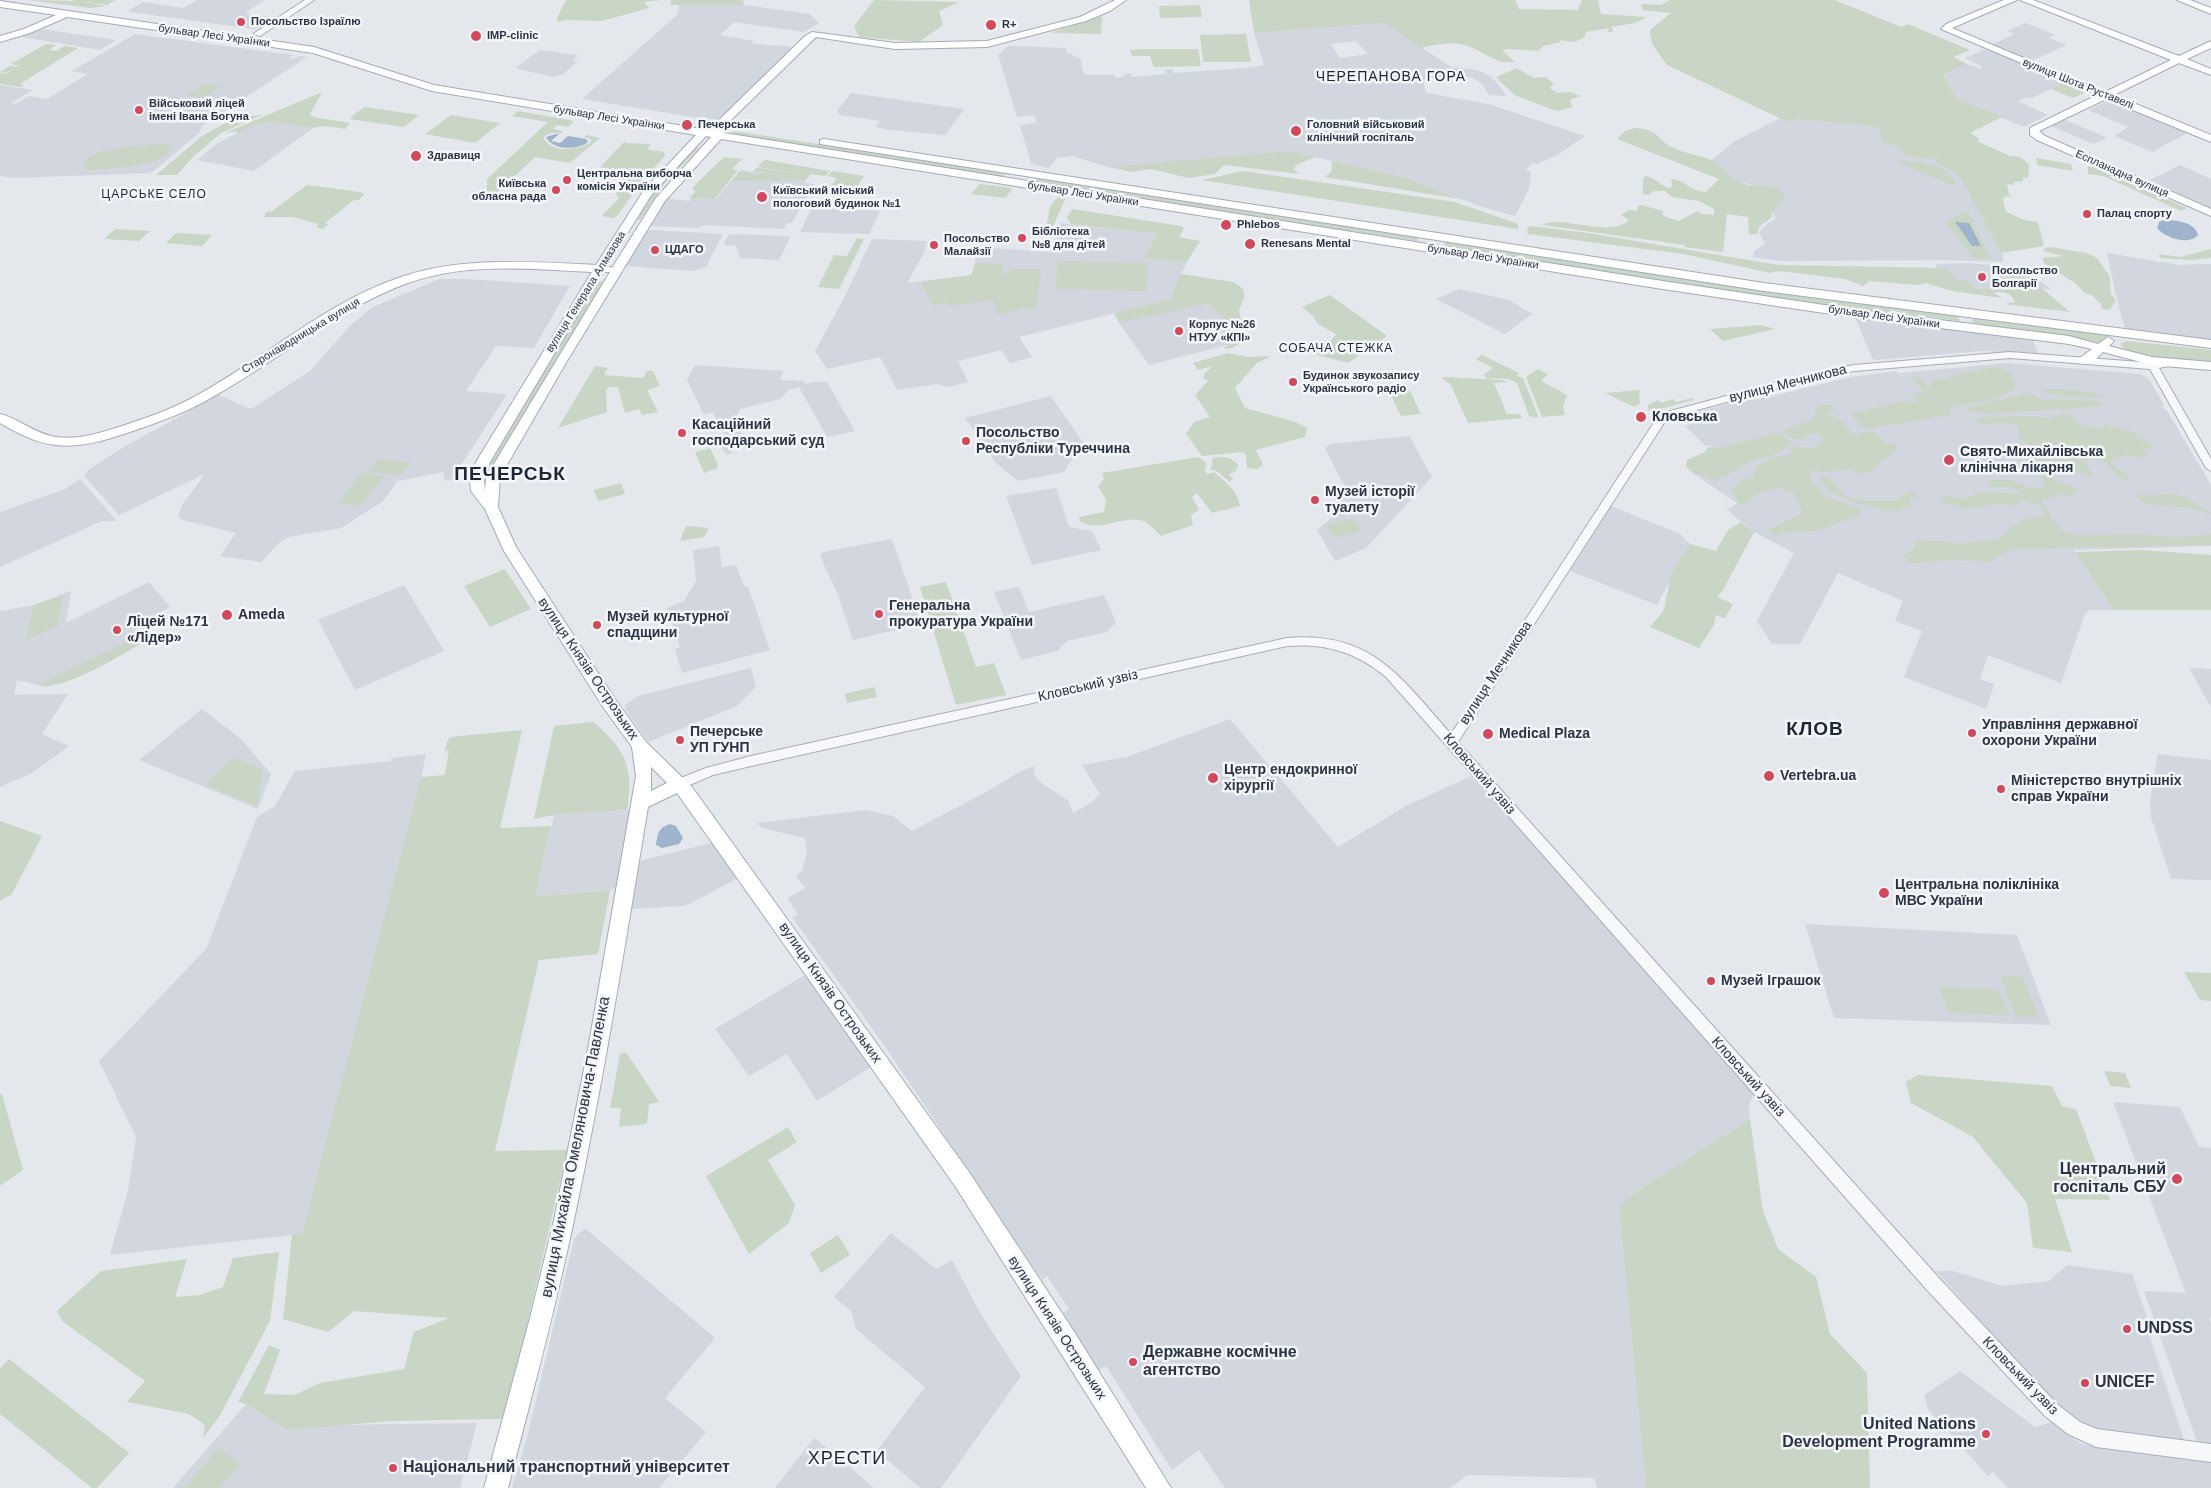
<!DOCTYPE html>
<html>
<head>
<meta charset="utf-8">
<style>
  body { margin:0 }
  canvas { display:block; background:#e4e7ec }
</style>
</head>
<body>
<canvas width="2211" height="1488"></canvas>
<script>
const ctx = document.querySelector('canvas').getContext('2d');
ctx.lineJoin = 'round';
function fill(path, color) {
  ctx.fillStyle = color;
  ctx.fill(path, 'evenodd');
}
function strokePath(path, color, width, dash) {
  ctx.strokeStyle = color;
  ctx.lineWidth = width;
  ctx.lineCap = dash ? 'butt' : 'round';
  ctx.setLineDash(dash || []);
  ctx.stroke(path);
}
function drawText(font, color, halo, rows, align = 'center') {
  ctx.font = font + ' Arial,sans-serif';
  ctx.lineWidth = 5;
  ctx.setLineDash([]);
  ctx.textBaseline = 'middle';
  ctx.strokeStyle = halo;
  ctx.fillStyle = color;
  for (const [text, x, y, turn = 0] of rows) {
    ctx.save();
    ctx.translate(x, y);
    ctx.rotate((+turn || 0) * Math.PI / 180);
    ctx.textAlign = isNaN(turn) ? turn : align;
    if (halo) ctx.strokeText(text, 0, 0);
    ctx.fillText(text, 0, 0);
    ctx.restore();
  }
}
const built = new Path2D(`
  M 197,0 L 264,0 L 245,13 L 275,18 L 260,28 L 254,29 L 130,12 L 129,10 L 143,2 L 184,8 Z
  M 679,5 L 744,5 L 810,14 L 819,23 L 804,32 L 734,22 L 720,35 L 754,41 L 751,44 L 790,46 L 791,49 L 718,121 L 582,99 L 678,14 Z
  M 1384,23 L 1451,67 L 1477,70 L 1492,77 L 1507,96 L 1489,95 L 1482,84 L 1473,78 L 1454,75 L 1423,80 L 1426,93 L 1488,104 L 1585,136 L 1559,154 L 1537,164 L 1532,163 L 1526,170 L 1531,172 L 1529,189 L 1515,216 L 1479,206 L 1407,178 L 1288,151 L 1126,166 L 1108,167 L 1072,156 L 1057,158 L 1049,168 L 1031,164 L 1020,125 L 1037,123 L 1034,115 L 1017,117 L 998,55 L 1008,46 L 1066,48 L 1066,52 L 1081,59 L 1082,70 L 1086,75 L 1114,75 L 1116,78 L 1124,77 L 1124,74 L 1131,73 L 1132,77 L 1167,74 L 1165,70 L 1172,69 L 1174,73 L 1246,68 L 1264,65 L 1254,33 ZM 1356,41 L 1368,54 L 1340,58 L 1331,44 Z
  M 2026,23 L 2055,35 L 2049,38 L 2067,45 L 2031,61 L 1991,45 L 2015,34 L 2007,31 Z
  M 42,29 L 116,40 L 100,50 L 22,37 Z
  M 135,34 L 293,55 L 289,58 L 293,59 L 298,56 L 307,57 L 202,126 L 199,133 L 154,171 L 149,173 L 13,178 L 0,176 L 0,85 L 33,90 L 11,103 L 16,104 L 29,96 L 47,99 L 88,74 L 72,71 Z
  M 1986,49 L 2063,80 L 2065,82 L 2032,98 L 2028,97 L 2018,101 L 2048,115 L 2024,127 L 1956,98 L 1944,73 L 1967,64 L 1982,69 L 1981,66 L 1964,58 Z
  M 540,50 L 577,55 L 573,60 L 577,62 L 562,75 L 553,77 L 515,68 Z
  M 851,93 L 964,109 L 945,135 L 890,130 L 875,127 L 880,121 L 840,115 L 837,111 Z
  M 2110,100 L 2189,132 L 2152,152 L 2114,136 L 2128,127 L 2088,110 Z
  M 1780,118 L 1788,122 L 1796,119 L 1876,127 L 1972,174 L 2003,255 L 2003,262 L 1938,260 L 1781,261 L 1753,257 L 1754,251 L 1765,244 L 1759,232 L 1769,222 L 1776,219 L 1772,212 L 1775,202 L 1771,189 L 1731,180 L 1701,169 L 1735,141 Z
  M 2065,120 L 2108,138 L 2093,144 L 2051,126 Z
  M 270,122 L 313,128 L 254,171 L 197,160 L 216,144 L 251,126 Z
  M 2180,165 L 2211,179 L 2211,210 L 2148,181 Z
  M 757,168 L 811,174 L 804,183 L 815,184 L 792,223 L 787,223 L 784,229 L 704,225 L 699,228 L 649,226 L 663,198 L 690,201 L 691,198 L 716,199 L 740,170 L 752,172 Z
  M 812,207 L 880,211 L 869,234 L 800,232 Z
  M 1060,223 L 1158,234 L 1144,259 L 1187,262 L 1173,292 L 1172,299 L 1019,337 L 1032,357 L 1010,363 L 1001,350 L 958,361 L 968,382 L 948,387 L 937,384 L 897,390 L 880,357 L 827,369 L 815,351 L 845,296 L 872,239 L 927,241 L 924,253 L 907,283 L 972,275 L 978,247 L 1050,252 Z
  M 651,230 L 723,234 L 706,267 L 693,271 L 625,266 L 647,231 Z
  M 731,234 L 787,236 L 790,238 L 779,260 L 740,258 L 736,246 L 723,245 L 728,236 Z
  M 2107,253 L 2179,265 L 2211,264 L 2211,340 L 2125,329 L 2117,300 Z
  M 1968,263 L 2004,266 L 2018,270 L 2037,279 L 2051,289 L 1978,290 L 1947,287 L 1935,264 Z
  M 439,279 L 467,279 L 570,286 L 534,348 L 496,346 L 466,391 L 507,394 L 452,479 L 445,481 L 443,472 L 398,481 L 382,502 L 341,528 L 289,537 L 280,542 L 261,562 L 220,556 L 236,533 L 183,520 L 179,517 L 179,513 L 182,505 L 205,474 L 119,515 L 84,476 L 88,470 L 127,445 L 219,395 L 251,409 L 310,371 L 350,326 L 373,307 Z
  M 1459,289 L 1509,300 L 1532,314 L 1505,334 L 1436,299 Z
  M 1210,302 L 1240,339 L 1235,346 L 1227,345 L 1149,365 L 1119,323 Z
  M 1855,317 L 2032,338 L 2038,353 L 1983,351 L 1875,360 L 1872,358 Z
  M 2007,363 L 2140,374 L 2149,379 L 2164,405 L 2163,408 L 2167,411 L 2211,485 L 2211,546 L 2074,550 L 2114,610 L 2090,610 L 2085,614 L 2061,683 L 1988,655 L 1980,679 L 1994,684 L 1986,709 L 1904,677 L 1922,631 L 1895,621 L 1903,601 L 1838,573 L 1800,644 L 1772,644 L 1757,621 L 1794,553 L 1754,532 L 1727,510 L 1737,503 L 1688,470 L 1716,450 L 1710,445 L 1706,446 L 1685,426 L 1693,423 L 1696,412 L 1751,398 L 1756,400 L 1851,377 L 1896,371 L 1905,378 L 1900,373 Z
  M 695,365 L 783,371 L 780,380 L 804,381 L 806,384 L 813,382 L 827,382 L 855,431 L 827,437 L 799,387 L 788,390 L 780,399 L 740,409 L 737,415 L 741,434 L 726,439 L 733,453 L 726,455 L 716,438 L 725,435 L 713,412 L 704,415 L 687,380 Z
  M 1051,396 L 1086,447 L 1076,452 L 1064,472 L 1018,481 L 996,463 L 965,418 Z
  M 1409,436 L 1432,477 L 1366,548 L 1335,561 L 1317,530 L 1339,512 L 1346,489 L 1325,448 L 1330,444 Z
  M 80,479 L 117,521 L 102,521 L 0,567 L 0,512 L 65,489 Z
  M 1056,488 L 1069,527 L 1092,531 L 1101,550 L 1032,565 L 1006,496 Z
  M 1611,506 L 1680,534 L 1690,544 L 1657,605 L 1570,571 Z
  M 892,539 L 920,621 L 917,625 L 853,640 L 838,595 L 820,556 L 823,552 Z
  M 719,546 L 722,567 L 736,565 L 744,586 L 748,587 L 770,650 L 682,673 L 675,649 L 680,647 L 667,608 L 684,601 L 696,581 L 693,550 Z
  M 149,582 L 170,607 L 145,620 L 151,638 L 78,677 L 46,687 L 17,680 L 14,695 L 68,694 L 42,734 L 69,746 L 32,773 L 0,787 L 0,611 L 34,605 L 71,591 L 66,623 Z
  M 404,585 L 444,651 L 355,690 L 318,620 Z
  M 1019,587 L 1029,612 L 1104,595 L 1116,622 L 1107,632 L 1067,641 L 1057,651 L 1021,660 L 994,592 Z
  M 751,668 L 756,687 L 737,706 L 648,742 L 626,710 L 625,705 L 638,696 Z
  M 2189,668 L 2211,669 L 2211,707 Z
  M 202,709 L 241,739 L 271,774 L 258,809 L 139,760 Z
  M 1230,719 L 1338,847 L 1406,806 L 1471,776 L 1533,843 L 1754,1094 L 1749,1104 L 1750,1119 L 1637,1191 L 1619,1207 L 1646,1488 L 1597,1488 L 1594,1478 L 1467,1475 L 1450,1488 L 1225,1488 L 1199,1450 L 1172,1470 L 1106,1366 L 1099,1370 L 1063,1313 L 1069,1309 L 1047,1276 L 1042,1280 L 884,1045 L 792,917 L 798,914 L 787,898 L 805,888 L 796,876 L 802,871 L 807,851 L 805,838 L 762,828 L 757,823 L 865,810 L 893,816 L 912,831 L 990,790 L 1019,772 L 1034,766 L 1034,774 L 1040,782 L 1069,801 L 1073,813 L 1092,802 L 1100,794 L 1082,765 L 1127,757 Z
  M 426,754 L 405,859 L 302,1234 L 110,1255 L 128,1190 L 136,1137 L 99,1061 L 206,949 L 257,817 L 275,806 L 295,771 L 391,761 L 392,758 Z
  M 2158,754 L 2211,760 L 2211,880 L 2171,879 L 2151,817 L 2150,801 Z
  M 630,810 L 616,889 L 535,896 L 554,815 Z
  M 715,842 L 740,877 L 691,903 L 682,906 L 632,909 L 639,861 Z
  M 1805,924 L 2017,935 L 2051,1025 L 1834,1018 Z
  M 810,972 L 874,1065 L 817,1101 L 787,1054 L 749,1076 L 715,1029 Z
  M 2113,1102 L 2180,1107 L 2199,1147 L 2211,1148 L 2211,1318 L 2209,1318 L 2211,1323 L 2211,1444 L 2197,1442 L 2144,1291 L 2186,1293 Z
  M 586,1229 L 715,1338 L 665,1398 L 706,1432 L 659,1488 L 512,1488 L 528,1434 L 574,1239 L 580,1232 Z
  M 891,1233 L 936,1269 L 952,1260 L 980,1313 L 1021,1376 L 941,1488 L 920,1488 L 877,1451 L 925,1387 L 856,1329 L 851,1311 L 834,1297 Z
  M 2067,1265 L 2132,1274 L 2146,1314 L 2146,1326 L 2184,1440 L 2087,1427 L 2067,1412 L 2045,1392 L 1936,1271 L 1953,1271 L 2002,1286 L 2049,1281 Z
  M 1960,1371 L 2035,1427 L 2052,1422 L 2079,1443 L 2106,1449 L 2211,1463 L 2211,1488 L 2008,1488 L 1993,1472 L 1988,1476 L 1928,1409 L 1924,1395 Z
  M 246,1404 L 286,1430 L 335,1425 L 477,1423 L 460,1488 L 173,1488 Z
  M 814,1438 L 829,1449 L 874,1488 L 775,1488 Z`);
const green = new Path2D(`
  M 27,0 L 76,1 L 73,0 L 116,0 L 107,5 L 80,1 L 106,6 L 90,8 Z
  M 566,0 L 662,0 L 644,2 L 649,8 L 602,21 L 566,20 L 558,22 L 557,18 Z
  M 671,0 L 743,0 L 744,5 L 670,5 Z
  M 874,0 L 959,2 L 939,11 L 943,25 L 919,42 L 859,37 L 854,26 Z
  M 1249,0 L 1515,0 L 1519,9 L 1578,10 L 1582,0 L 1598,0 L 1601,14 L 1647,17 L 1635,23 L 1610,27 L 1613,29 L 1612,32 L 1608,32 L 1609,28 L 1586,32 L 1584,38 L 1574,42 L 1559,40 L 1561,42 L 1543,46 L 1539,51 L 1510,49 L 1502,50 L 1515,62 C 1493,65 1480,47 1460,44 C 1447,42 1433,45 1421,48 L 1384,23 L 1254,33 Z
  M 1670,0 L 1688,0 L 1685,2 L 1690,0 L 1835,0 L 1901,27 L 1908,24 L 1970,50 L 1953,57 L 1967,64 L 1944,74 L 1956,98 L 2002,117 L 1970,133 L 1980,139 L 1977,141 L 2010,156 C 2018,155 2024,159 2029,165 L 2028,178 L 2023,177 L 2023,181 L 2014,182 L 2014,185 L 2007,184 L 2009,194 L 2013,197 L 2007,196 L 2003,198 L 2005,211 L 2024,220 L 2038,222 L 2044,246 L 2001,253 L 1962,179 L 1956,173 L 1936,163 L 1938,159 L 1905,156 L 1898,146 L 1884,143 L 1879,135 L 1883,135 L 1876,127 L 1796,119 L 1788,122 L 1667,65 L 1652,44 L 1650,30 L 1671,13 L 1642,10 L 1641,4 L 1661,5 Z
  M 1200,5 L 1202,17 L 1160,18 L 1159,6 Z
  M 1102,16 L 1101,34 L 1053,33 L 1053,32 Z
  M 1246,34 L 1251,62 L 1203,62 L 1200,35 Z
  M 46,44 L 56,45 L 49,50 L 56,51 L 64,46 L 78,48 L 20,84 L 24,85 L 21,87 L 0,84 L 0,73 L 6,74 L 16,68 L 6,73 L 0,72 L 10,66 L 17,67 L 19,66 L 11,64 Z
  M 1145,49 L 1198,49 L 1201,66 L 1154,67 L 1150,56 L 1132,56 L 1130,50 Z
  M 1517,68 L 1534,78 L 1545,77 L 1554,83 L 1550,88 L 1557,93 L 1570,92 L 1581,96 L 1569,100 L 1573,107 L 1557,111 L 1514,95 L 1496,77 Z
  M 2065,82 L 2088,91 L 2073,98 L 2051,89 Z
  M 204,84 L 221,86 L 205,98 L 187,95 Z
  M 322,92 L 310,114 L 314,117 L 350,123 L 345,129 L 325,126 L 312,128 L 270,122 L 251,126 L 238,133 L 235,131 L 225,133 Z
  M 364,107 L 419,115 L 404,127 L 349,119 Z
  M 518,111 L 574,121 L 568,127 L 557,125 L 553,129 L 563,131 L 561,133 L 550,133 L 543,137 C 550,154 577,150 590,143 L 592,140 L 584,137 L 587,135 L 600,138 L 570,163 L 535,157 L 491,198 L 487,196 L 487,179 L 548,122 L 512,116 Z
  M 264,114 L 221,133 L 193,157 L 177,175 L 156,175 L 202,136 L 229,121 Z
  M 451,115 L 500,123 L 475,143 L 425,134 Z
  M 1635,128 C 1662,130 1655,140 1674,148 C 1685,154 1709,157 1717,163 C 1723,168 1727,176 1734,179 C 1738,181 1744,184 1748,185 C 1760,187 1782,182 1785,198 L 1771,214 L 1772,217 L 1759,227 L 1757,234 L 1749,234 L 1748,217 L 1727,214 L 1723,252 L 1685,247 L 1685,245 L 1542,225 C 1559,214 1610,239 1629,220 L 1621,215 L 1629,210 L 1637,211 L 1638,206 L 1642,205 L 1663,211 L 1663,216 L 1679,221 L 1697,211 L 1702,214 L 1714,215 L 1714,209 L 1699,201 L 1672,197 L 1665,191 L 1654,191 L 1648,195 L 1643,194 L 1643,178 L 1646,176 C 1655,178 1660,185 1669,188 L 1672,186 L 1671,179 C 1685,179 1689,191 1706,192 L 1719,179 L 1617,139 L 1625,131 Z
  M 734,131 L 1006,173 L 1001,178 L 731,134 Z
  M 625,141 L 626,143 L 651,144 L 647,149 L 664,152 L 665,156 L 643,180 L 618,215 L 613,218 L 602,216 L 619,198 L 616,194 L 619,188 L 613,187 L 628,173 L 600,167 Z
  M 158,144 L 166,144 L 171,148 C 167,167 110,168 93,170 L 87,170 L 83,162 C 96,146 138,147 158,144 Z
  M 693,147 L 699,148 L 665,183 L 640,220 L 637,220 L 650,195 Z
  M 1288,151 L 1316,157 L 1296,165 L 1294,169 L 1299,174 L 1224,165 L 1215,174 L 1189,178 L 1150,169 L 1132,172 L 1108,167 Z
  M 724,157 L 742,159 L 732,169 L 738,170 L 715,199 L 689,198 L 695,192 L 692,188 Z
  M 2036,158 L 2071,164 L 2073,171 L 2037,165 Z
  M 765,160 L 830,171 L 825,176 L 810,174 L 806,179 L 788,181 L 778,174 L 755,171 L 751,175 L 757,176 L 760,173 L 776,175 L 785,181 L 740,180 L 731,182 L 741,171 L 752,173 L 757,168 L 808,174 L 757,167 Z
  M 1332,161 L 1407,178 L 1460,199 L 1325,177 L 1331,172 Z
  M 1897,161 C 1916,162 1946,162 1955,183 L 1953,186 Z
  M 2088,166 L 2093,167 L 2187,208 L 2181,211 L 2103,176 L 2088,174 Z
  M 833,171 L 864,176 L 854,190 L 830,187 L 837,178 L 827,176 Z
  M 1243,171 L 1455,202 L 1518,224 L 1518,229 L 1201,180 Z
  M 1035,177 L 1418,236 L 1417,241 L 1031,182 Z
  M 980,184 L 1012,188 L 1006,198 L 971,194 Z
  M 307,185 L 360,192 L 364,194 L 359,200 L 354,200 L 325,223 L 329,224 L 322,229 L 316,227 L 318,224 L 293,217 L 264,217 L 266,212 L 271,212 Z
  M 1059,196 L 1066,197 L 1048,238 L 1044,240 L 1050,206 Z
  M 1072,209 L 1181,226 L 1184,228 L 1179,237 L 1200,241 L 1187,262 L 1143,259 L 1158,234 L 1071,224 L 1067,218 Z
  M 1968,211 L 1991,259 L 1973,258 L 1945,222 Z
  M 1529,226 L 1588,233 L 1778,265 L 1947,268 L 1957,280 L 1967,281 L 1976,289 L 1997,289 L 1994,284 L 2010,282 L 2004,270 L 2034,282 L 2070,312 L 2004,304 L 2015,302 C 2012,293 2002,290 1994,293 L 2002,298 L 2001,298 L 1952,291 L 1926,283 L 1917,285 L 1869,281 L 1863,286 L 1845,279 L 1779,271 L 1770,273 L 1684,254 L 1528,234 L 1527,231 Z
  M 115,229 L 150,231 L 139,241 L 104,239 Z
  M 176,233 L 212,235 L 202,246 L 166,243 Z
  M 857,238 L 864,239 L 839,289 L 818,287 L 834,255 L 847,256 Z
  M 1445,241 L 1955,315 L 1958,317 L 1960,321 L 1759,297 L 1444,247 Z
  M 2051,247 L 2086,253 L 2097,258 L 2109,275 L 2111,294 L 2116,300 L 2111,308 L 2107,310 L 2101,308 L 2102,305 L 2093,296 L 2085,293 L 2075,283 L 2045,264 L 2042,258 L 2064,256 L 2043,251 L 2045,248 Z
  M 2211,249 L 2211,258 L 2192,260 L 2160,258 L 2159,254 L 2180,257 Z
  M 1058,261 L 1148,263 L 1146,291 L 1055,289 Z
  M 976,263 L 1002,264 L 1003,275 L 1017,269 L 1042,269 L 1035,310 L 1023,308 L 998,315 L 993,300 L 949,306 L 947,303 L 933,305 L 921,284 L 928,281 L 971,275 Z
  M 1181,274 L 1233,282 C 1250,291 1244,297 1239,310 L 1244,336 C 1241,345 1233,350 1223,348 L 1240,339 L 1210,303 L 1119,323 L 1114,313 L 1172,299 L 1173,292 Z
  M 598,281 L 607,282 L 484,478 L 486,466 L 579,308 Z
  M 1330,295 L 1387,336 L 1348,363 L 1314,354 L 1329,343 L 1336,334 L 1318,324 L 1313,316 L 1302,307 Z
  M 1976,318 L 2110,334 L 2100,343 L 2070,336 L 1979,325 L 1972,322 L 1972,320 Z
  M 1761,325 L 1775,329 L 1723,341 L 1710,329 Z
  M 2127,341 L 2211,350 L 2211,363 C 2192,361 2131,360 2121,345 L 2121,343 Z
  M 1228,353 L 1248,357 L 1271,356 L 1257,363 L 1235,388 L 1245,408 L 1296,422 L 1307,428 L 1305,437 L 1256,450 L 1263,465 L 1257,469 L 1247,468 L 1246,456 L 1243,452 L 1202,456 L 1186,434 L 1194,422 L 1210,417 L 1195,395 L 1208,381 L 1203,378 L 1205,373 L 1213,366 L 1198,370 L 1193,363 Z
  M 1482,355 L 1519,373 L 1517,376 L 1523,378 L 1538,416 L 1537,418 L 1529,416 L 1517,383 C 1508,377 1497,378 1487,379 L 1483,375 L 1493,368 L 1476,359 Z
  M 595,366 L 608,368 L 604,375 L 643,378 L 647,371 L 653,371 L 660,386 L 647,390 L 658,412 L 642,415 L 639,409 L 625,413 L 618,387 L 609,387 L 606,391 L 607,412 L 558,428 Z
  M 1997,367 L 2008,371 L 2015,382 L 2015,388 C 1998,402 1970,403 1949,407 L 1950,414 L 1945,416 L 1865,429 L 1851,414 L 1898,402 L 1916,403 L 1912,394 L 1925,392 L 1909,376 L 1920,377 L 1928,387 L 1930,386 L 1932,381 L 1945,379 L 1958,373 Z
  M 1538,369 L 1548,374 L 1541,381 L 1567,395 L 1563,407 L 1565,415 L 1542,417 L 1526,377 Z
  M 1442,377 L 1504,380 L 1506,382 L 1494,383 L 1507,414 L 1519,414 L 1522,418 L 1468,423 L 1450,383 L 1446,382 Z
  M 2046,389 L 2076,390 L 2105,395 C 2092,400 2059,397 2045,392 Z
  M 1639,390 L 1640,403 L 1634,407 L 1605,393 Z
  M 1410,391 L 1421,414 L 1401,416 L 1390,393 Z
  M 2029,393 L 2040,399 L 2098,401 L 2106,406 L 1989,414 L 1968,410 L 1969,407 Z
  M 1692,398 L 1694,400 L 1652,411 L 1648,410 L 1648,405 L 1658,400 L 1661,403 L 1673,399 L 1676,402 Z
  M 1819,404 L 1832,405 L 1835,411 L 1824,413 L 1838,418 L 1853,434 L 1874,431 L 1885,443 L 1894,443 L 1898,446 L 1888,459 C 1880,460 1876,463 1873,471 L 1859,474 L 1850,469 L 1822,472 L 1811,470 L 1810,478 L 1824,496 L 1860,508 L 1860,514 L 1819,531 L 1788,532 L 1774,536 L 1769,529 L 1803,513 L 1794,494 L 1780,487 L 1759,493 L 1743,505 L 1739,504 L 1731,489 L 1743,480 L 1753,477 C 1756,458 1776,457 1792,454 L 1791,446 L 1819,449 L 1816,445 L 1824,441 L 1821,435 L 1808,434 L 1804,439 L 1793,439 L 1783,430 L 1812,420 Z
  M 2062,414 L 2072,416 L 2080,426 L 2103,429 L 2104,425 L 2130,431 L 2145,439 L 2136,437 L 2136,439 L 2151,443 L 2153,449 L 2141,450 L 2147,453 L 2147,458 L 2125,455 L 2111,461 C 2116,470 2125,471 2131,480 L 2120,479 L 2103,460 L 2083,460 L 2093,475 L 2091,476 L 2065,470 L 2054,472 L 2055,480 L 2075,488 L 2077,493 L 2066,496 L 2059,493 L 2053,498 L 2041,499 L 2053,520 L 2063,531 L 2074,535 L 2140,534 L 2177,538 L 2211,534 L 2211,545 L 2012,549 L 1997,556 L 1994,562 L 1953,560 L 1911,563 L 1903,556 L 1916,547 L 1912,540 L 1952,542 L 1958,544 L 2000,539 C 2015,523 2024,517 2046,516 L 2038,503 L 2032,504 L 2019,499 L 2018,506 L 1999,504 L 1966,509 L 1942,502 L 1941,496 L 1966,499 C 1986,485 2004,497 2022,492 L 2010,487 L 1992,487 L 1989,480 L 2012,480 L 2029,488 L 2042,488 L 2045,483 L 2026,459 L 2031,446 L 2019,438 C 2021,407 1984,436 1973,418 L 2019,416 L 2049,418 Z
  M 1778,433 L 1792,442 C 1781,456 1755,458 1739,467 C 1732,472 1724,479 1715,479 C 1705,480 1694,472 1686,467 L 1687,460 L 1705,452 L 1708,447 L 1720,448 Z
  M 710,448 L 718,465 L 717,468 L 704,473 L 695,452 Z
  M 1198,457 L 1207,463 L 1204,470 L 1207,474 L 1214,472 C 1226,483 1237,489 1240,506 L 1212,513 L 1197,493 L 1192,497 L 1199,510 L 1191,515 L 1193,525 L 1161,536 C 1155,530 1148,521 1139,520 C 1120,517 1098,533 1080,521 L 1079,517 L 1104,512 L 1106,500 L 1098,486 L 1104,479 L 1102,473 Z
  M 1214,457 C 1224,457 1231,456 1238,465 L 1236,471 L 1228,475 L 1233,478 L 1230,482 L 1218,472 L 1210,469 L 1212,465 L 1212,460 Z
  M 378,459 L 411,463 L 400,476 L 368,471 Z
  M 362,473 L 384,476 L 360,506 L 337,503 Z
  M 1828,477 L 1845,496 L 1866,501 L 1895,501 L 1911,491 L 1920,498 L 1910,497 L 1911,508 L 1889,511 L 1855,503 L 1832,493 L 1818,478 Z
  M 621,483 L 625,494 L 598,501 L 594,490 Z
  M 2143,494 C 2155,496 2172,492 2183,496 C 2193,500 2202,510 2211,512 L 2211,514 L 2189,508 L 2146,504 L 2137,498 L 2137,496 Z
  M 1353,518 L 1362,531 L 1335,538 L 1326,525 Z
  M 1741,522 L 1754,532 L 1723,590 L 1717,597 L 1733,604 L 1725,618 L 1716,615 L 1714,625 L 1699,648 L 1650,627 L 1664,610 L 1671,574 L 1690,544 L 1716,551 L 1728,530 Z
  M 686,526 L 709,528 L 704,537 L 680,541 Z
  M 2142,550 L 2211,555 L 2211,610 L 2114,610 L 2075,552 Z
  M 505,569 L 531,609 L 490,627 L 464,586 Z
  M 946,582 L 976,667 L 994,663 L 1006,695 L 956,705 L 920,587 Z
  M 62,596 L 58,626 L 26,640 L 34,605 Z
  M 147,625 L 151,638 C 127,651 64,692 39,685 L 141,635 L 142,628 Z
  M 874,687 L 877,697 L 847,703 L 845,694 Z
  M 593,722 C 626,749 634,769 627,810 L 554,815 L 534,819 L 554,726 Z
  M 522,730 L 500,828 L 551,826 L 535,896 L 610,890 L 598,954 L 539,960 L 495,1151 L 567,1150 L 513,1387 L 504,1419 L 391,1421 L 286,1430 L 246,1404 L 238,1402 L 269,1345 L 280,1350 L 264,1394 L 294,1395 L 320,1383 L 404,1369 L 414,1332 L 449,1318 L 354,1311 L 328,1332 L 283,1319 L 292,1235 L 302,1234 L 421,777 L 445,775 L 449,750 L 445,751 L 447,742 L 450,737 Z
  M 234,757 L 263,770 L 257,806 L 205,785 Z
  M 0,821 L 42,836 L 12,894 L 0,901 Z
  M 2184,972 L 2211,973 L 2211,1001 L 2200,1000 Z
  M 2001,976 L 2023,977 L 2039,1018 L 2016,1017 Z
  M 1939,987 L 1998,989 L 2009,1015 L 1949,1013 Z
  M 626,1052 L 659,1102 L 649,1104 L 647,1124 L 619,1127 L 621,1108 L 610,1108 L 620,1054 Z
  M 2104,1071 L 2125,1073 L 2131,1088 L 2110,1086 Z
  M 1918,1075 L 2052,1086 L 2062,1106 L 2076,1109 L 2110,1200 L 2055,1199 L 2072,1252 L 2033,1248 L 2027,1203 L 1973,1137 L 1911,1103 L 1906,1082 Z
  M 0,1094 L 2,1094 L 23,1170 L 0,1186 Z
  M 1750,1119 L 1763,1211 L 1778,1249 L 1816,1277 L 1830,1334 L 1867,1373 L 1870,1488 L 1646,1488 L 1619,1207 L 1637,1191 Z
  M 788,1127 L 797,1142 L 768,1160 L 795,1205 L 789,1223 L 749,1254 L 706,1176 Z
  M 838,1235 L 850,1255 L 821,1273 L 810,1253 Z
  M 279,1252 L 270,1321 L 219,1417 L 203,1438 L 205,1425 L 189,1414 L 127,1402 L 145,1381 L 62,1321 L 57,1311 L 101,1271 L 187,1259 L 175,1297 L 200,1295 L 223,1287 L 233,1258 Z
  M 9,1359 L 129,1453 L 97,1488 L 92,1488 L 0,1414 L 0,1369 Z
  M 218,1448 L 240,1464 L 220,1488 L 185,1488 Z`);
const water = new Path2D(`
  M 556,134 L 559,134 L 551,141 L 560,143 L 568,136 L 586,139 L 588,142 C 578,150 553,151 546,137 Z
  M 2164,220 C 2176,220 2195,222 2198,235 C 2189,246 2165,238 2157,228 L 2159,222 Z
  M 1955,222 L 1969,223 L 1981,246 L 1972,246 Z
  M 670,824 L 676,826 L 683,838 L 679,844 L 662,848 L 656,845 C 658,833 658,828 670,824 Z`);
const minor = new Path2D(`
  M 305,0 L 314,0 L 260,36 L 253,34 Z
  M 2010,352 L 2153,363 L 2173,361 L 2173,365 L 2159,368 L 2211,459 L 2211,471 L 2206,468 L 2150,369 L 2010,358 L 1854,371 L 1801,382 L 1671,417 L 1664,423 L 1458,742 L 1939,1278 L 2057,1404 L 2080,1422 L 2097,1429 L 2211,1444 L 2211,1462 L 2096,1447 L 2068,1434 L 2045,1416 L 1927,1290 L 1386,677 C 1356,652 1326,643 1287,646 L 751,766 L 713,775 L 678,790 L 673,789 L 672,785 L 673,781 L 706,768 L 751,756 L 1287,638 C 1372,631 1400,677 1451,734 L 1655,421 L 1663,413 L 1797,377 L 1854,365 Z`);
const major = new Path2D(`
  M 1115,0 L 1126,0 L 1110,11 L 1086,21 L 987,47 L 895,49 L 816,37 L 729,122 L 724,133 L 1656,280 L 1851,309 L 2069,336 L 2098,344 L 2108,337 L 2114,341 L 2109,346 L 2152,357 L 2211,362 L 2211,370 L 2152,365 L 2103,352 L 2096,359 L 2083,364 L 2077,360 L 2092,349 L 2069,344 L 1851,317 L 1656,288 L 721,139 L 665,201 L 567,361 L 500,477 L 498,507 L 516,547 L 615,699 L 646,742 L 692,787 L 969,1172 L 1075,1333 L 1171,1488 L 1146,1488 L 955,1186 L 677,793 L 648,807 C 625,945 603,1083 574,1220 C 555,1310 531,1399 508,1488 L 484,1488 L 530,1318 L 554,1220 L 588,1049 L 636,776 L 632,747 L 603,707 L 504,551 L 485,509 L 471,491 L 470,481 L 476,462 L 592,272 C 531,269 466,262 408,283 C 331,311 271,367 200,404 C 177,416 153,424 130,432 C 106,440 81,448 56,445 C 35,443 18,433 0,423 L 0,414 C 20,419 35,434 56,437 C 79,440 100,433 122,426 C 146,418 170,410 192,398 C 263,360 324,303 401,277 C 464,256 531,262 596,265 L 644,190 L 696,135 L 432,91 L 313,53 L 67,17 L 30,33 L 0,42 L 0,36 L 24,29 L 56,15 L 0,7 L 0,1 L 314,47 L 434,85 L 702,129 L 720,119 L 805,36 L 812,32 L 895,43 L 987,41 L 1080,17 ZM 706,136 L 711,137 L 656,198 L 612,268 L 607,266 L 652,194 ZM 603,272 L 610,272 L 486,477 L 485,491 L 484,481 L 490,462 ZM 651,767 L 667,783 L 651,791 Z
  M 2004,0 L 2017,0 L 1952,28 L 2105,92 L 2171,60 L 2020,0 L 2033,0 L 2179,56 L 2211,41 L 2211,48 L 2187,59 L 2211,69 L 2211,75 L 2179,63 L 2114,95 L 2211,135 L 2211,142 L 2106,99 L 2039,131 L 2045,136 L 2211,209 L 2211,216 L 2037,140 L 2030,135 L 2030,128 L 2097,95 L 1941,29 L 1946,24 Z
  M 2177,0 L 2190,0 L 2211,8 L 2211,14 Z
  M 824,139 L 1764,283 L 2211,340 L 2211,348 L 1764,291 L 820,144 L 820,140 Z`);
const markers = [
  [241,22,5,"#d1495b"],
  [991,25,6,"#d1495b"],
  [476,36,6,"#d1495b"],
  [139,110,5,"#d1495b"],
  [687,125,6,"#d1495b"],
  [1296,131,6,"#d1495b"],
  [416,156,6,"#d1495b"],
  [567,180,5,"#d1495b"],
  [556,190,5,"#d1495b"],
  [762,197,6,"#d1495b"],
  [2087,214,5,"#d1495b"],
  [1226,225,6,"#d1495b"],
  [1022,238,5,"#d1495b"],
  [1250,244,6,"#d1495b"],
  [934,245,5,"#d1495b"],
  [655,250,5,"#d1495b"],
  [1982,277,5,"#d1495b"],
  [1179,331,5,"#d1495b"],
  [1293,382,5,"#d1495b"],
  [1641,417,6,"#d1495b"],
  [682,433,5,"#d1495b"],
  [966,441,5,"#d1495b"],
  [1949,460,6,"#d1495b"],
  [1315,500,5,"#d1495b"],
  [879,614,5,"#d1495b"],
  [227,615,6,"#d1495b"],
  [597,625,5,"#d1495b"],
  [117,630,5,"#d1495b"],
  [1972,733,5,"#d1495b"],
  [1488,734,6,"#d1495b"],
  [680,740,5,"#d1495b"],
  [1769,776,6,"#d1495b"],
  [1213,778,6,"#d1495b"],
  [2001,789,5,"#d1495b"],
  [1884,893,6,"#d1495b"],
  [1711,981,5,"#d1495b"],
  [2177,1179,6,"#d1495b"],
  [2127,1329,5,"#d1495b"],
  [1133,1362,5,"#d1495b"],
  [2085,1383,5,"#d1495b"],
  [1986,1434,5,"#d1495b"],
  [393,1468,5,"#d1495b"]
];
const farPoinames = [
  ["Посольство Ізраїлю",251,22],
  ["R+",1002,25],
  ["IMP-clinic",487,36],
  ["Військовий ліцей",149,104],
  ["імені Івана Богуна",149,117],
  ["Печерська",698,125],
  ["Головний військовий",1307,125],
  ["клінічний госпіталь",1307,138],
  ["Здравиця",427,156],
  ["Центральна виборча",577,174],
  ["комісія України",577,187],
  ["Київська",546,184,"right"],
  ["обласна рада",546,197,"right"],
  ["Київський міський",773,191],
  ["пологовий будинок №1",773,204],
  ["Палац спорту",2097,214],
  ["Phlebos",1237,225],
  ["Бібліотека",1032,232],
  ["№8 для дітей",1032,245],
  ["Посольство",944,239],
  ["Малайзії",944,252],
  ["Renesans Mental",1261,244],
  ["ЦДАГО",665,250],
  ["Посольство",1992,271],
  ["Болгарії",1992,284],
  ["Корпус №26",1189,325],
  ["НТУУ «КПІ»",1189,338],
  ["Будинок звукозапису",1303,376],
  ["Українського радіо",1303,389]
];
const farStreetnames = [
  ["бульвар Лесі Українки",214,36,8],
  ["вулиця Шота Руставелі",2078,84,22],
  ["бульвар Лесі Українки",609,118,9],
  ["Еспланадна вулиця",2122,174,24],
  ["бульвар Лесі Українки",1083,194,9],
  ["бульвар Лесі Українки",1483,257,9],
  ["вулиця Генерала Алмазова",586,292,-58],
  ["бульвар Лесі Українки",1884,317,8],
  ["Старонаводницька вулиця",301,336,-31]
];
const farNeighbourhoodnames = [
  ["ЦАРСЬКЕ СЕЛО",154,195],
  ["СОБАЧА СТЕЖКА",1336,349]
];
const farQuarternames = [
  ["ЧЕРЕПАНОВА ГОРА",1391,77]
];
const streetNames = [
  ["вулиця Мечникова",1788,384,-14],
  ["вулиця Князів Острозьких",588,669,56],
  ["вулиця Мечникова",1496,673,-57],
  ["Кловський узвіз",1088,686,-13],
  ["Кловський узвіз",1479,774,49],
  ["вулиця Князів Острозьких",830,993,55],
  ["Кловський узвіз",1748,1077,48],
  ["вулиця Князів Острозьких",1057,1328,57],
  ["Кловський узвіз",2020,1376,46]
];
const poiNames = [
  ["Кловська",1652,417],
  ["Касаційний",692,425],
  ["господарський суд",692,441],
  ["Посольство",976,433],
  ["Республіки Туреччина",976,449],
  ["Свято-Михайлівська",1960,452],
  ["клінічна лікарня",1960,468],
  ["Музей історії",1325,492],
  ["туалету",1325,508],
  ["Генеральна",889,606],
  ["прокуратура України",889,622],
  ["Ameda",238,615],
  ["Музей культурної",607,617],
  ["спадщини",607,633],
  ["Ліцей №171",127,622],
  ["«Лідер»",127,638],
  ["Управління державної",1982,725],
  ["охорони України",1982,741],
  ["Печерське",690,732],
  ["УП ГУНП",690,748],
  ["Medical Plaza",1499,734],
  ["Центр ендокринної",1224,770],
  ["хірургії",1224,786],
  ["Vertebra.ua",1780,776],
  ["Міністерство внутрішніх",2011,781],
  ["справ України",2011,797],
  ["Центральна поліклініка",1895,885],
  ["МВС України",1895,901],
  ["Музей Іграшок",1721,981]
];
const nearStreetnames = [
  ["вулиця Михайла Омеляновича-Павленка",576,1147,-79]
];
const nearPoinames = [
  ["Центральний",2166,1170,"right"],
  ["госпіталь СБУ",2166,1188,"right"],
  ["UNDSS",2137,1329],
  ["Державне космічне",1143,1353],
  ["агентство",1143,1371],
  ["UNICEF",2095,1383],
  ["United Nations",1976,1425,"right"],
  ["Development Programme",1976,1443,"right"],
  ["Національний транспортний університет",403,1468]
];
const nearNeighbourhoodnames = [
  ["ХРЕСТИ",847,1459]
];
const districtNames = [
  ["ПЕЧЕРСЬК",510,475],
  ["КЛОВ",1815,730]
];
fill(built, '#d2d6de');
fill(green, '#c9d6c5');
fill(water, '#9fb4cc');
strokePath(minor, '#a9aeb7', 2);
strokePath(major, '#a3abb8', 2);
fill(minor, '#f7f8fa');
fill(major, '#fff');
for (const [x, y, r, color] of markers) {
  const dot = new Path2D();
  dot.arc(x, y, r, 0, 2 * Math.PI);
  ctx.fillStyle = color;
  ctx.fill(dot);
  strokePath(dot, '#f4f6f9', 2);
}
drawText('bold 11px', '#2b3445', '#f4f6f9', farPoinames, 'left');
drawText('11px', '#2b3445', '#f4f6f9', farStreetnames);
ctx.letterSpacing = '1px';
drawText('12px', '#1d2536', '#f4f6f9', farNeighbourhoodnames);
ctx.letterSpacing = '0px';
ctx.letterSpacing = '1px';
drawText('14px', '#1d2536', '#f4f6f9', farQuarternames);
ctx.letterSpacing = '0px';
drawText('14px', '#2b3445', '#f4f6f9', streetNames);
drawText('bold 14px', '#2b3445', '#f4f6f9', poiNames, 'left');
drawText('16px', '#2b3445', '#f4f6f9', nearStreetnames);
drawText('bold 16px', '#2b3445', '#f4f6f9', nearPoinames, 'left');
ctx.letterSpacing = '1px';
drawText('18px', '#1d2536', '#f4f6f9', nearNeighbourhoodnames);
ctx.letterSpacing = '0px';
ctx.letterSpacing = '1px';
drawText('bold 19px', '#1d2536', '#f4f6f9', districtNames);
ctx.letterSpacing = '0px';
</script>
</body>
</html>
